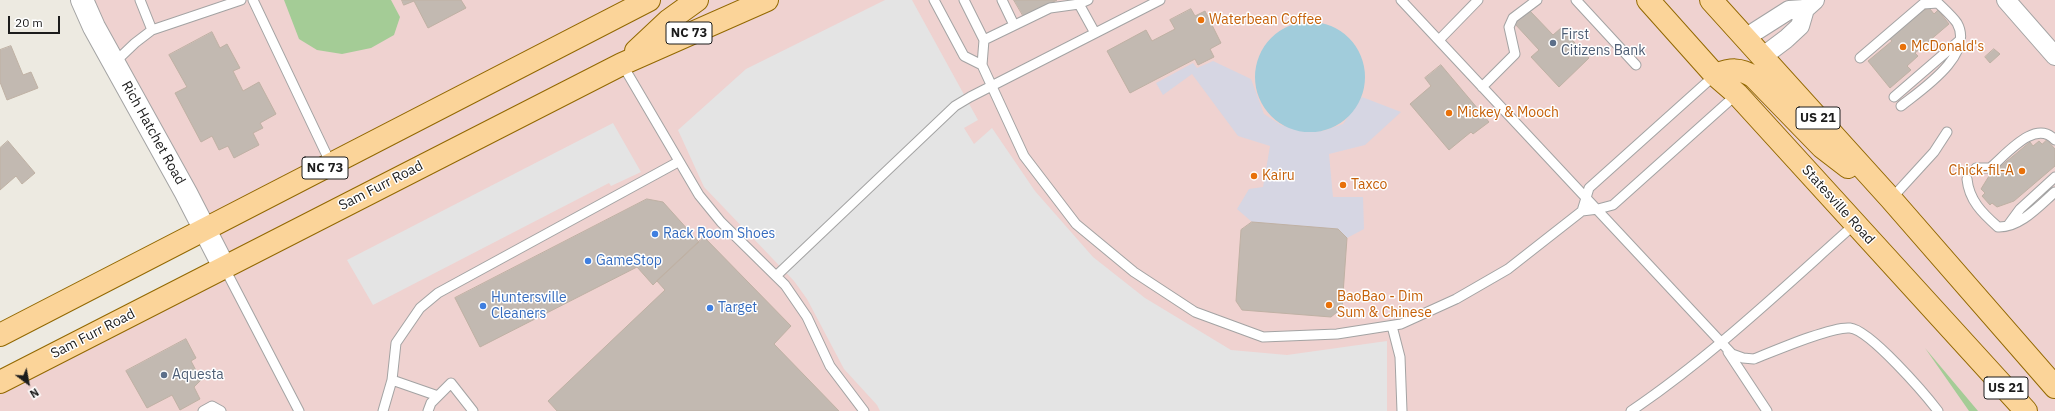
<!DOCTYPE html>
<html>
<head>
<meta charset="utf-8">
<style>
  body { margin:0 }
  #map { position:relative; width:2055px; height:411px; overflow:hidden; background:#edeae1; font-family:"IBM Plex Sans",sans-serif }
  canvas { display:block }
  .north { position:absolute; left:8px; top:363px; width:40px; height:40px; -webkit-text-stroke:3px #fff; paint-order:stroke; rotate:148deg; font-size:11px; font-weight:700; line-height:16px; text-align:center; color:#1c1c1c }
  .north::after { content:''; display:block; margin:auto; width:14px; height:18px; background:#1c1c1c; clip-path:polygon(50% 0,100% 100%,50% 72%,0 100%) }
  .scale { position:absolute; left:8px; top:16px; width:52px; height:18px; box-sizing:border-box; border:2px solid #1c1c1c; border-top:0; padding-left:5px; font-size:12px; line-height:14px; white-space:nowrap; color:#1c1c1c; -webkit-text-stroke:3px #fff; paint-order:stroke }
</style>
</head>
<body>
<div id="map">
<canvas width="2055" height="411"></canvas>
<div class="north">N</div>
<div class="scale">20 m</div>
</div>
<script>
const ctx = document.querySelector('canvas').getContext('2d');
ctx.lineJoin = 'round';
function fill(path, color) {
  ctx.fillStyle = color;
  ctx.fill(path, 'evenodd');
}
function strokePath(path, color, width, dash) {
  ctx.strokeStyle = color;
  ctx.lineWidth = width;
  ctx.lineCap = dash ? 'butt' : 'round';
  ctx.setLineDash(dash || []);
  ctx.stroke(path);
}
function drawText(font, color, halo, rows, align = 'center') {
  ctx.font = font + ' "IBM Plex Sans",sans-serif';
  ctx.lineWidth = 3;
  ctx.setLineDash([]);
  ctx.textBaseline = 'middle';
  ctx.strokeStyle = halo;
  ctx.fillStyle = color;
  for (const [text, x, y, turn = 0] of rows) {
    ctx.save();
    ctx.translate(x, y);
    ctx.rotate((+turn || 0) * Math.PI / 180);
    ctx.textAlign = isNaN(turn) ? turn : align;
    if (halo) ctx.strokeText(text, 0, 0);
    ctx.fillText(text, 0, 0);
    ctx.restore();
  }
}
const commercial = new Path2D(`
  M 82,0 L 2055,0 L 2055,411 L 0,411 L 0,382 L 224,267 Z`);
const forest = new Path2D(`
  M 284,0 L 391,0 L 400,17 L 394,35 L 371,48 L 342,54 L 317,50 L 299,39 Z
  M 1925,348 L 1978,411 L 1969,411 Z`);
const parking = new Path2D(`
  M 885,0 L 912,0 L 978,120 L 964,128 L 974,144 L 992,128 L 1035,191 L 1093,257 L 1145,298 L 1231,350 L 1287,355 L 1387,341 L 1387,411 L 880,411 L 877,405 L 844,369 L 807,299 L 794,281 L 704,187 L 678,130 L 746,69 Z
  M 613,123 L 641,172 L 611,186 L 609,183 L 373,305 L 347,260 Z`);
const plaza = new Path2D(`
  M 1213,61 L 1251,79 L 1264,114 L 1281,125 L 1305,132 L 1323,131 L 1343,124 L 1362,97 L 1401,112 L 1365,145 L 1329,154 L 1333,197 L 1363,197 L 1364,229 L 1347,238 L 1338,229 L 1252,222 L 1237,209 L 1249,189 L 1263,187 L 1270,146 L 1238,136 L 1192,74 L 1163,95 L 1156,83 L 1193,63 L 1197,68 Z`);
const water = new Path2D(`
  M1255 77a55 55 0 1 1 110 0a55 55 0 1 1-110 0Z`);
const building = new Path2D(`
  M 402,0 L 461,0 L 466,8 L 428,28 L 414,1 L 404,5 Z
  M 1014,0 L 1057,0 L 1024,17 Z
  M 1191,9 L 1195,16 L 1205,11 L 1221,43 L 1210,49 L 1214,57 L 1198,65 L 1195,59 L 1130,93 L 1107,51 L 1146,30 L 1152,41 L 1175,29 L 1170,20 Z
  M 1930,9 L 1934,14 L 1938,10 L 1949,24 L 1915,53 L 1918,56 L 1907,66 L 1911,70 L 1890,88 L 1868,61 L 1892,41 L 1889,38 L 1924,10 Z
  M 1530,11 L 1553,35 L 1561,28 L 1589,58 L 1559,87 L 1531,57 L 1539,50 L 1515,24 Z
  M 212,32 L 220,48 L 227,44 L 240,68 L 233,71 L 243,91 L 259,82 L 276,114 L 260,123 L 263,128 L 253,133 L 259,145 L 234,158 L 228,146 L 219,150 L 212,136 L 201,142 L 175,93 L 187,87 L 169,55 Z
  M 11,46 L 23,75 L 31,72 L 38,88 L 7,100 L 0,82 L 0,50 Z
  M 1994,49 L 2000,54 L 1990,63 L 1985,57 Z
  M 1441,65 L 1489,122 L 1473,134 L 1471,132 L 1449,150 L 1410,104 L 1431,86 L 1425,78 Z
  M 2047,140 L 2055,149 L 2055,166 L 2014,201 L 1997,207 L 1992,203 L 1990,205 L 1982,196 L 1985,193 L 1981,189 L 1989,176 L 2030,142 L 2033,146 L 2039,141 L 2042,144 Z
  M 8,141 L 35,173 L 22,184 L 16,176 L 0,190 L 0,148 Z
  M 647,199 L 663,202 L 699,242 L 657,281 L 653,285 L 637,267 L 480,347 L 455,298 Z
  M 1252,222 L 1338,229 L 1347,238 L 1342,308 L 1331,317 L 1242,310 L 1236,301 L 1241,230 Z
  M 704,237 L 791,326 L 774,344 L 839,411 L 557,411 L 548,401 L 665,290 L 657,281 Z
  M 186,339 L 196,358 L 191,361 L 201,380 L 194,387 L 200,399 L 180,410 L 172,395 L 147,408 L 126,371 Z`);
const service = new Path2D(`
  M 140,0 L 152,30
  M 253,0 L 331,164
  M 934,0 L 964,56 L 982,65
  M 964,0 L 984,40 L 982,65 L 1024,156 L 1076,224 L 1134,272 L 1195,312 L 1263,337 L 1337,334 L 1401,324 L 1456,299 L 1508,269 L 1582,211 L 1598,209 L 1613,205 L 1737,94
  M 1002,0 L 1014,25
  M 1401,0 L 1732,354 L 1743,358 L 1754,359 C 1774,351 1832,326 1850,328 C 1870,330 1925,394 1938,411
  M 1576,0 L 1636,65
  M 1079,4 L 1095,33
  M 984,40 L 1050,8 L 1079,4 L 1088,0
  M 1439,40 L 1478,0
  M 1860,58 L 1923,4 L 1938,3 C 1944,9 1952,16 1957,23 C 1975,55 1921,90 1901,106
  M 114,63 L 135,43 L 152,30 L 241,0
  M 622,64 L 699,195 L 721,222 L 785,285 L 807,317 L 830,366 L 864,411
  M 1482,87 L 1515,54 L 1509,27 L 1513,18 L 1537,0
  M 1894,97 L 1959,41
  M 1976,168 L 1990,168 C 2006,155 2035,118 2055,140
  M 1967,179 C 1969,200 1982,213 1998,227 C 2020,228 2040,205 2055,192
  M 1891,199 L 1934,152 L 1947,132
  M 1582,211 L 1589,188 L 1715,75
  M 2009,224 L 2020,209 L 2055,177
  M 224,267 L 299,411
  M 776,276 L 955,106 L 970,97 L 1160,0
  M 1392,326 L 1400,357 L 1402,411
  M 1728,352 L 1767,411
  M 392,380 L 438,396
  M 203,411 L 212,406 L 221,411
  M 383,411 L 392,380 L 396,343 L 420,308 L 438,293 L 678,162
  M 428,411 L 431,403 L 451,383 L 473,411
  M 1631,411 C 1712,356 1782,289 1855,224`);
const minor = new Path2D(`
  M 2006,0 L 2055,56
  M 1745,38 L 1789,10 L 1805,9
  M 1762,57 L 1786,39 L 1800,26 L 1805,9 L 1815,0`);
const tertiary = new Path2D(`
  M 82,0 L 94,27 L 186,193 L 224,267`);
const primary = new Path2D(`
  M 1648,0 L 1715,75 L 1737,94 L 2026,411
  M 1711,0 L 1891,199 L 2055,387
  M 636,51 L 668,21 L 697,0
  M 1715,75 C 1731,69 1740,68 1754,77 L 1822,147 L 1848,167
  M 0,335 L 649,0
  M 0,382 L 622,64 L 767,0`);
const markers = [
  [1201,20,4,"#e8710a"],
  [1553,43,4,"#5c6f8a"],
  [1903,47,4,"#e8710a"],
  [1449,113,4,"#e8710a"],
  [2022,171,4,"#e8710a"],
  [1254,176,4,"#e8710a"],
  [1343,185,4,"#e8710a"],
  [655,234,4,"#3f7fe0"],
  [588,261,4,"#3f7fe0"],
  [1329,305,4,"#e8710a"],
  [483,306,4,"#3f7fe0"],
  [710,308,4,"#3f7fe0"],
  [164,375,4,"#5c6f8a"]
];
const shields = [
  [689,33,46],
  [1818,118,44],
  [325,168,46],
  [2006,388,44]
];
const shieldNames = [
  ["NC 73",689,33],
  ["US 21",1818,118],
  ["NC 73",325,168],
  ["US 21",2006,388]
];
const foodNames = [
  ["Waterbean Coffee",1209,20],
  ["McDonald's",1911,47],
  ["Mickey & Mooch",1457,113],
  ["Chick-fil-A",2014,171,"right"],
  ["Kairu",1262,176],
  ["Taxco",1351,185],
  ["BaoBao - Dim",1337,297],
  ["Sum & Chinese",1337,313]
];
const serviceNames = [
  ["First",1561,35],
  ["Citizens Bank",1561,51],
  ["Aquesta",172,375]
];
const streetNames = [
  ["Rich Hatchet Road",153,133,61],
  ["Sam Furr Road",381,186,-27],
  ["Statesville Road",1838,205,48],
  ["Sam Furr Road",93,334,-27]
];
const shopNames = [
  ["Rack Room Shoes",663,234],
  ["GameStop",596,261],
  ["Huntersville",491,298],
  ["Cleaners",491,314],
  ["Target",718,308]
];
fill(commercial, '#efd2d0');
fill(forest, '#a4cc96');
fill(parking, '#e4e4e4');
fill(plaza, '#d6d6e3');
fill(water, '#a1ccdb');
fill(building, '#c2b9b1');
strokePath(building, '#bfb1a4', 1);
strokePath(service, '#a3a3a3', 11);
strokePath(minor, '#a3a3a3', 20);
strokePath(tertiary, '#a3a3a3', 24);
strokePath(primary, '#926801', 24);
strokePath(service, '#fff', 9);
strokePath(minor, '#fff', 18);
strokePath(tertiary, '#fff', 22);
strokePath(primary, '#fbd499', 22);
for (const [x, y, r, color] of markers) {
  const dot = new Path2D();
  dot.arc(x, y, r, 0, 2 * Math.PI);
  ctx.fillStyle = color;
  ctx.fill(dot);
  strokePath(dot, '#fff', 1.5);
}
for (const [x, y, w] of shields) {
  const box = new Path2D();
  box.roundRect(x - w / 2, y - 11, w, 22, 3);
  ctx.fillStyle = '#fff';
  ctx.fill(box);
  strokePath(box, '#1c1c1c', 1);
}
drawText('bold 13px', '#1c1c1c', null, shieldNames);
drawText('14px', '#c56008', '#fff', foodNames, 'left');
drawText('14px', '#4e5e75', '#fff', serviceNames, 'left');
drawText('14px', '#1c1c1c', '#fff', streetNames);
drawText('14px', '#366cbe', '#fff', shopNames, 'left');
</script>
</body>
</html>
